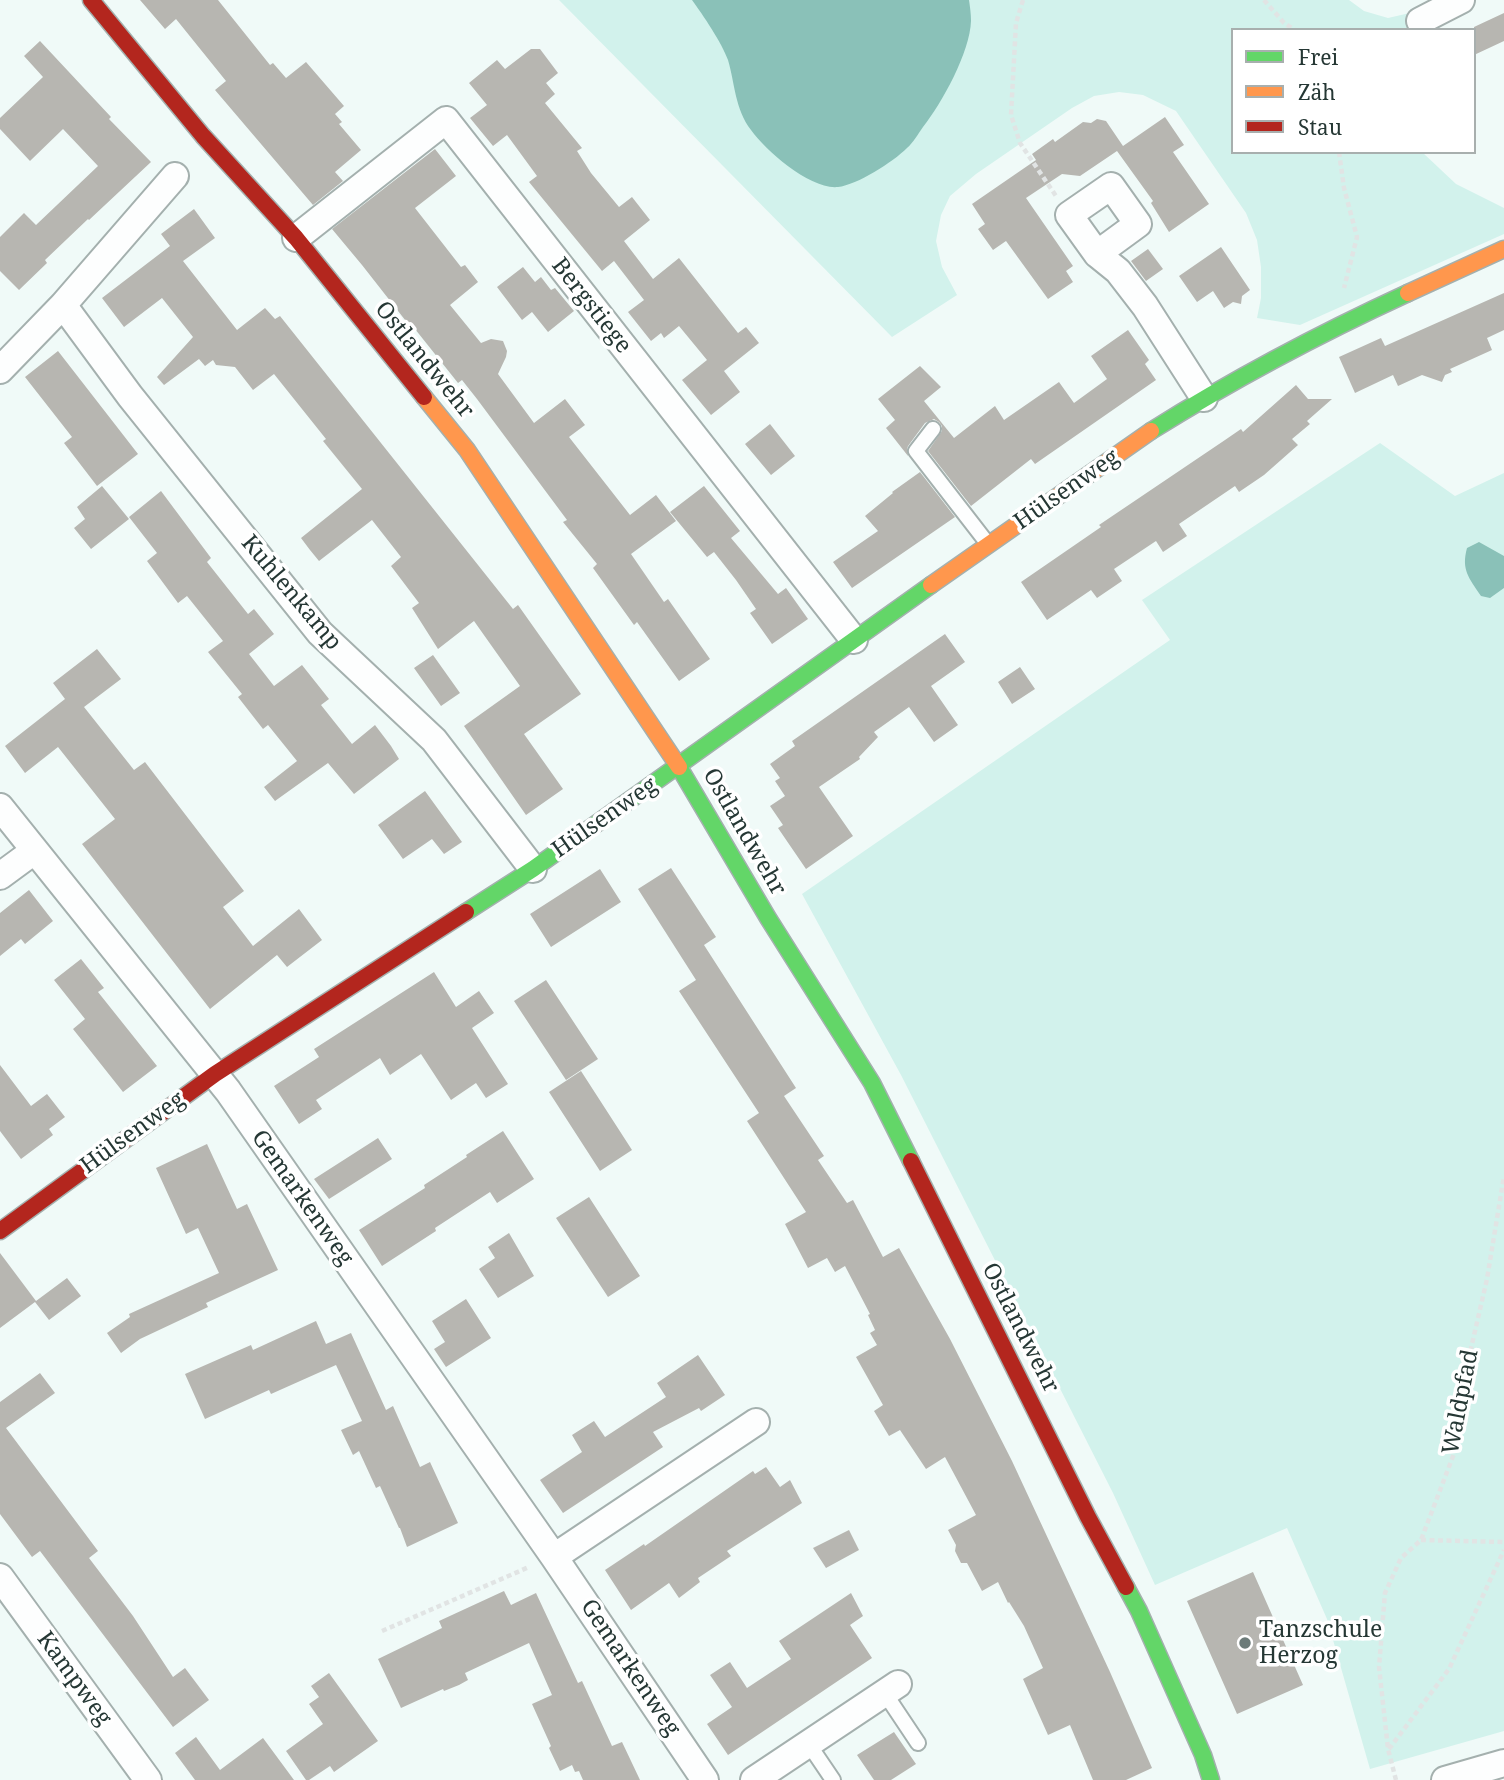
<!DOCTYPE html>
<html>
<head>
<meta charset="utf-8">
<style>
  body { margin:0 }
  #map { position:relative; width:1504px; height:1780px; overflow:hidden; background:#f0faf8; font-family:"Noto Serif",serif }
  canvas { display:block }
  .legend { position:absolute; left:1231px; top:28px; width:245px; height:126px; box-sizing:border-box; background:#fff; border:2px solid #a8afae; margin:0; padding:9px 12px; list-style:none; font-size:21px; color:#253734 }
  .legend li { display:flex; align-items:center; gap:14px; height:35px }
  .legend b { width:35px; border:2px solid #a8afae }
</style>
</head>
<body>
<div id="map">
<canvas width="1504" height="1780"></canvas>
<ul class="legend">
<li><b style="height:9px;background:#63d668"></b>Frei</li>
<li><b style="height:9px;background:#ff974d"></b>Zäh</li>
<li><b style="height:9px;background:#b3261e"></b>Stau</li>
</ul>
</div>
<script>
const ctx = document.querySelector('canvas').getContext('2d');
ctx.lineJoin = 'round';
function fill(path, color) {
  ctx.fillStyle = color;
  ctx.fill(path, 'evenodd');
}
function strokePath(path, color, width, dash) {
  ctx.strokeStyle = color;
  ctx.lineWidth = width;
  ctx.lineCap = dash ? 'butt' : 'round';
  ctx.setLineDash(dash || []);
  ctx.stroke(path);
}
function drawText(font, color, halo, rows, align = 'center') {
  ctx.font = font + ' "Noto Serif",serif';
  ctx.lineWidth = 7;
  ctx.setLineDash([]);
  ctx.textBaseline = 'middle';
  ctx.strokeStyle = halo;
  ctx.fillStyle = color;
  for (const [text, x, y, turn = 0] of rows) {
    ctx.save();
    ctx.translate(x, y);
    ctx.rotate((+turn || 0) * Math.PI / 180);
    ctx.textAlign = isNaN(turn) ? turn : align;
    if (halo) ctx.strokeText(text, 0, 0);
    ctx.fillText(text, 0, 0);
    ctx.restore();
  }
}
const green = new Path2D(`
  M 559,0 L 1349,0 L 1364,11 L 1388,18 L 1414,12 L 1423,30 L 1233,30 L 1233,152 L 1422,152 L 1456,184 L 1504,208 L 1504,234 L 1300,325 L 1257,318 L 1261,298 L 1261,267 L 1257,240 L 1246,213 L 1176,111 L 1143,95 L 1119,92 L 1094,96 L 1072,108 L 976,174 L 950,196 L 941,215 L 936,241 L 942,267 L 957,295 L 892,337 Z
  M 1380,443 L 1455,496 L 1504,473 L 1504,1731 L 1370,1769 L 1327,1619 L 1287,1528 L 1155,1585 L 1113,1493 L 901,1075 L 802,894 L 1170,640 L 1142,600 Z`);
const water = new Path2D(`
  M 692,0 L 969,0 C 970,7 971,14 971,21 C 970,52 942,103 923,127 C 918,134 913,143 907,148 C 893,162 857,185 838,187 C 811,190 766,151 751,130 C 735,109 735,84 728,60 C 722,43 703,15 692,0 Z
  M 1479,542 L 1504,556 L 1504,588 L 1490,598 L 1481,596 C 1469,578 1461,570 1467,548 Z`);
const building = new Path2D(`
  M 140,0 L 218,0 L 270,65 L 273,63 L 286,78 L 306,62 L 344,106 L 335,114 L 342,122 L 339,124 L 361,150 L 335,172 L 343,181 L 313,205 L 215,90 L 226,81 L 176,19 L 165,29 Z
  M 1504,13 L 1504,41 L 1474,55 L 1474,27 Z
  M 40,41 L 111,117 L 109,119 L 151,162 L 89,220 L 88,219 L 45,260 L 47,263 L 19,290 L 0,271 L 0,237 L 24,213 L 36,225 L 98,166 L 63,129 L 30,161 L 0,129 L 0,118 L 43,77 L 24,56 Z
  M 531,49 L 540,49 L 558,73 L 546,83 L 555,94 L 545,103 L 582,148 L 577,151 L 591,173 L 619,207 L 632,197 L 650,220 L 624,241 L 653,279 L 679,258 L 738,333 L 746,327 L 759,343 L 724,371 L 740,392 L 711,415 L 682,380 L 707,360 L 679,326 L 664,338 L 661,333 L 651,341 L 628,312 L 644,300 L 614,261 L 602,271 L 529,182 L 537,176 L 507,135 L 493,146 L 470,118 L 487,105 L 469,83 L 497,60 L 505,69 Z
  M 1165,117 L 1184,145 L 1173,152 L 1209,204 L 1169,232 L 1151,203 L 1153,201 L 1117,151 L 1080,176 L 1062,174 L 1026,198 L 1073,266 L 1066,271 L 1073,282 L 1048,299 L 1006,241 L 993,250 L 978,229 L 985,224 L 972,204 L 1036,160 L 1032,154 L 1053,139 L 1055,142 L 1083,122 L 1091,123 L 1097,119 L 1106,121 L 1123,146 Z
  M 435,149 L 456,176 L 415,208 L 461,267 L 465,265 L 478,282 L 450,305 L 481,343 L 491,339 L 503,341 L 507,351 L 506,357 L 498,374 L 534,423 L 565,399 L 585,425 L 569,437 L 630,515 L 656,495 L 676,521 L 631,554 L 664,602 L 668,599 L 710,659 L 679,681 L 637,622 L 634,625 L 593,568 L 597,564 L 563,522 L 567,520 L 477,399 L 462,380 L 458,383 L 411,324 L 409,325 L 362,265 L 332,229 Z
  M 194,209 L 215,238 L 183,261 L 237,330 L 265,308 L 275,319 L 280,316 L 513,609 L 518,605 L 581,694 L 524,734 L 563,789 L 526,815 L 464,726 L 520,686 L 474,621 L 438,649 L 412,608 L 419,603 L 391,566 L 401,557 L 372,520 L 319,561 L 310,550 L 301,538 L 362,489 L 323,441 L 326,439 L 274,374 L 253,390 L 235,367 L 216,365 L 213,360 L 205,366 L 199,359 L 164,385 L 157,377 L 193,337 L 162,298 L 124,327 L 102,298 L 170,246 L 161,234 Z
  M 1221,247 L 1250,290 L 1242,296 L 1241,304 L 1233,302 L 1224,308 L 1213,291 L 1197,302 L 1179,276 Z
  M 1148,249 L 1163,269 L 1146,281 L 1131,261 Z
  M 523,267 L 535,282 L 541,277 L 551,290 L 555,288 L 574,311 L 548,332 L 532,312 L 522,320 L 497,287 Z
  M 1504,293 L 1504,330 L 1487,338 L 1492,350 L 1450,369 L 1452,372 L 1445,375 L 1442,382 L 1422,375 L 1398,386 L 1393,375 L 1355,393 L 1339,357 L 1381,338 L 1385,346 Z
  M 1128,330 L 1149,360 L 1145,364 L 1156,380 L 1035,464 L 1031,459 L 971,506 L 928,451 L 942,431 L 942,426 L 939,422 L 934,419 L 925,423 L 908,446 L 907,449 L 908,456 L 886,428 L 895,420 L 878,399 L 920,366 L 941,387 L 924,401 L 954,438 L 995,406 L 1004,420 L 1059,382 L 1074,403 L 1107,379 L 1091,356 Z
  M 58,351 L 138,454 L 97,486 L 64,443 L 72,437 L 25,377 Z
  M 1296,385 L 1308,399 L 1332,399 L 1307,421 L 1310,424 L 1292,439 L 1298,445 L 1264,475 L 1239,492 L 1235,486 L 1179,524 L 1187,536 L 1163,552 L 1156,541 L 1114,569 L 1122,581 L 1097,598 L 1091,590 L 1047,620 L 1021,582 L 1101,527 L 1099,525 L 1225,440 L 1241,429 L 1243,432 Z
  M 770,424 L 795,456 L 771,475 L 745,444 Z
  M 920,472 L 955,517 L 852,588 L 833,562 L 878,531 L 865,516 L 893,493 L 892,492 Z
  M 102,486 L 129,519 L 91,549 L 74,528 L 85,519 L 77,507 Z
  M 704,486 L 740,531 L 731,538 L 778,594 L 786,588 L 808,619 L 772,644 L 750,613 L 756,609 L 736,580 L 714,552 L 707,557 L 670,512 Z
  M 161,491 L 211,558 L 207,562 L 248,614 L 254,609 L 274,634 L 249,654 L 274,686 L 302,665 L 329,699 L 321,705 L 352,744 L 375,725 L 391,746 L 399,759 L 354,794 L 328,763 L 275,801 L 264,787 L 297,761 L 268,725 L 263,729 L 238,697 L 242,694 L 208,652 L 223,641 L 187,596 L 178,603 L 147,561 L 157,553 L 129,517 Z
  M 945,634 L 965,662 L 931,686 L 958,725 L 934,742 L 909,707 L 874,732 L 878,737 L 859,757 L 860,759 L 819,787 L 853,836 L 806,869 L 778,828 L 783,825 L 770,806 L 785,796 L 775,781 L 780,778 L 770,764 L 795,746 L 792,741 Z
  M 97,649 L 121,679 L 84,707 L 134,770 L 145,762 L 244,891 L 223,907 L 253,946 L 299,909 L 322,940 L 287,967 L 277,955 L 210,1009 L 82,844 L 115,819 L 58,747 L 25,773 L 5,746 L 65,699 L 53,683 Z
  M 433,655 L 460,693 L 441,706 L 414,668 Z
  M 1020,667 L 1035,689 L 1012,704 L 998,682 Z
  M 425,791 L 462,842 L 444,854 L 432,839 L 403,859 L 378,825 Z
  M 671,868 L 716,937 L 704,945 L 796,1088 L 784,1096 L 824,1156 L 818,1160 L 847,1203 L 853,1200 L 883,1257 L 899,1248 L 950,1339 L 1012,1461 L 1110,1672 L 1152,1768 L 1126,1780 L 1093,1780 L 1070,1725 L 1048,1735 L 1023,1679 L 1043,1668 L 1024,1626 L 1009,1602 L 1008,1603 L 998,1582 L 982,1591 L 967,1563 L 961,1563 L 955,1551 L 956,1545 L 948,1530 L 976,1515 L 945,1457 L 926,1469 L 900,1430 L 889,1436 L 874,1411 L 883,1405 L 856,1357 L 877,1345 L 870,1333 L 875,1330 L 868,1315 L 870,1314 L 845,1266 L 835,1272 L 827,1258 L 808,1268 L 785,1224 L 806,1212 L 747,1121 L 759,1113 L 679,991 L 696,980 L 638,889 Z
  M 600,869 L 621,902 L 551,947 L 530,914 Z
  M 29,890 L 53,921 L 25,944 L 21,939 L 0,956 L 0,913 Z
  M 81,959 L 104,988 L 98,992 L 157,1066 L 123,1092 L 73,1029 L 85,1019 L 54,980 Z
  M 434,972 L 456,1007 L 479,991 L 494,1013 L 472,1028 L 508,1084 L 486,1098 L 476,1083 L 451,1100 L 421,1054 L 390,1075 L 380,1058 L 316,1100 L 322,1109 L 299,1124 L 274,1086 L 319,1057 L 314,1049 Z
  M 546,980 L 598,1059 L 566,1080 L 514,1001 Z
  M 0,1065 L 31,1106 L 47,1094 L 65,1117 L 49,1129 L 53,1135 L 21,1159 L 0,1131 Z
  M 581,1071 L 632,1150 L 600,1171 L 549,1092 Z
  M 503,1131 L 534,1179 L 497,1203 L 490,1192 L 435,1228 L 436,1231 L 382,1266 L 359,1230 L 425,1188 L 424,1185 L 467,1157 L 466,1155 Z
  M 378,1138 L 392,1159 L 329,1199 L 314,1179 Z
  M 207,1144 L 237,1209 L 247,1204 L 278,1270 L 206,1303 L 208,1307 L 140,1339 L 121,1353 L 107,1333 L 130,1317 L 129,1314 L 219,1273 L 198,1228 L 186,1234 L 156,1168 Z
  M 589,1197 L 640,1276 L 608,1297 L 556,1218 Z
  M 509,1233 L 534,1276 L 498,1298 L 479,1269 L 495,1258 L 488,1247 Z
  M 0,1253 L 36,1301 L 67,1278 L 81,1296 L 49,1320 L 35,1302 L 0,1328 Z
  M 466,1299 L 491,1338 L 446,1367 L 434,1349 L 445,1342 L 432,1321 Z
  M 316,1321 L 326,1344 L 351,1333 L 386,1410 L 393,1406 L 420,1467 L 430,1462 L 458,1523 L 407,1547 L 400,1528 L 399,1528 L 380,1486 L 376,1488 L 359,1451 L 353,1455 L 341,1430 L 362,1421 L 336,1365 L 271,1394 L 269,1390 L 205,1419 L 185,1374 L 251,1345 L 253,1350 Z
  M 698,1355 L 725,1395 L 701,1411 L 699,1408 L 653,1432 L 663,1447 L 563,1513 L 540,1480 L 582,1452 L 572,1435 L 594,1421 L 605,1437 L 666,1397 L 657,1383 Z
  M 40,1373 L 55,1393 L 6,1428 L 98,1551 L 89,1558 L 133,1616 L 173,1677 L 185,1668 L 209,1700 L 173,1727 L 40,1551 L 32,1557 L 0,1514 L 0,1402 Z
  M 766,1467 L 780,1487 L 790,1480 L 802,1503 L 727,1551 L 731,1556 L 698,1578 L 700,1582 L 679,1598 L 669,1583 L 631,1610 L 605,1570 L 644,1544 L 645,1546 L 753,1471 L 755,1474 Z
  M 849,1530 L 859,1550 L 826,1568 L 813,1548 Z
  M 1253,1572 L 1303,1685 L 1237,1714 L 1187,1601 Z
  M 504,1591 L 511,1605 L 536,1593 L 578,1683 L 582,1681 L 612,1746 L 622,1742 L 640,1780 L 583,1780 L 579,1771 L 575,1772 L 572,1765 L 560,1771 L 549,1748 L 551,1746 L 532,1704 L 552,1695 L 529,1643 L 465,1673 L 468,1680 L 459,1685 L 444,1691 L 443,1689 L 401,1708 L 378,1659 L 442,1628 L 439,1621 Z
  M 851,1593 L 863,1616 L 850,1625 L 872,1658 L 728,1755 L 707,1724 L 732,1707 L 710,1675 L 730,1662 L 747,1688 L 791,1659 L 779,1641 Z
  M 329,1673 L 378,1741 L 334,1772 L 330,1766 L 309,1780 L 306,1780 L 286,1751 L 323,1724 L 309,1704 L 319,1697 L 311,1686 Z
  M 894,1732 L 916,1764 L 891,1780 L 874,1780 L 857,1755 Z
  M 196,1737 L 220,1770 L 263,1738 L 294,1780 L 195,1780 L 175,1753 Z`);
const path = new Path2D(`
  M 1023,0 L 1016,23 L 1011,115 L 1020,143 L 1056,196
  M 1264,0 L 1284,23 L 1295,30
  M 1339,152 L 1344,188 L 1357,237 L 1344,288
  M 1421,1540 L 1504,1542
  M 382,1631 L 529,1567
  M 1389,1749 L 1449,1669 L 1504,1550
  M 1396,1780 L 1388,1749 L 1379,1667 L 1385,1593 L 1401,1558 L 1421,1540 L 1455,1451 L 1466,1370 L 1487,1279 L 1504,1176`);
const lane = new Path2D(`
  M 933,429 L 916,451 L 988,544
  M 884,1692 L 918,1743
  M 808,1743 L 833,1780`);
const street = new Path2D(`
  M 1420,21 L 1461,0
  M 296,238 L 446,120 L 854,640
  M 1097,254 L 1138,224 L 1111,186 L 1069,215 L 1097,254 L 1118,271 L 1145,306 L 1204,398
  M 63,305 L 130,396 L 320,633 L 434,740 L 533,869
  M 0,370 L 63,305 L 175,176
  M 0,807 L 228,1091 L 554,1557 L 705,1780
  M 0,876 L 34,851
  M 554,1557 L 756,1422
  M 0,1577 L 148,1780
  M 754,1780 L 898,1684
  M 1445,1780 L 1504,1763`);
const fast = new Path2D(`
  M 1151,431 C 1234,379 1319,334 1408,293
  M 679,767 L 768,918 L 872,1083 L 911,1161
  M 466,912 L 533,869 L 931,585
  M 1126,1587 L 1139,1611 L 1203,1755 L 1211,1780`);
const slow = new Path2D(`
  M 1408,293 L 1504,249
  M 424,397 L 467,450 L 679,767
  M 931,585 L 1151,431`);
const jam = new Path2D(`
  M 91,0 L 203,136 L 296,238 L 424,397
  M 911,1161 L 1088,1517 L 1126,1587
  M 0,1231 L 215,1074 L 466,912`);
const markers = [
  [1245,1643,7,"#6c7b79"]
];
const streetNames = [
  ["Bergstiege",591,306,52],
  ["Ostlandwehr",424,360,51],
  ["Hülsenweg",1067,490,-35],
  ["Kuhlenkamp",291,593,50],
  ["Hülsenweg",605,818,-35],
  ["Ostlandwehr",744,832,60],
  ["Hülsenweg",133,1133,-36],
  ["Gemarkenweg",302,1198,55],
  ["Ostlandwehr",1020,1328,63],
  ["Waldpfad",1461,1402,-79],
  ["Gemarkenweg",630,1668,56],
  ["Kampweg",74,1679,54]
];
const poiNames = [
  ["Tanzschule",1259,1630],
  ["Herzog",1259,1656]
];
fill(green, '#d2f2ec');
fill(water, '#8ac1b8');
fill(building, '#b7b6b1');
strokePath(lane, '#a4b0ae', 18);
strokePath(street, '#a4b0ae', 30);
strokePath(fast, '#a4b0ae', 19);
strokePath(slow, '#a4b0ae', 19);
strokePath(jam, '#a4b0ae', 19);
strokePath(path, '#e1e4e4', 4.5, [5, 3.5]);
strokePath(lane, '#fdfefe', 14);
strokePath(street, '#fdfefe', 26);
strokePath(fast, '#63d668', 16);
strokePath(slow, '#ff974d', 16);
strokePath(jam, '#b3261e', 16);
for (const [x, y, r, color] of markers) {
  const dot = new Path2D();
  dot.arc(x, y, r, 0, 2 * Math.PI);
  ctx.fillStyle = color;
  ctx.fill(dot);
  strokePath(dot, '#fff', 2.5);
}
drawText('23px', '#253734', '#fff', streetNames);
drawText('23px', '#253734', '#fff', poiNames, 'left');
</script>
</body>
</html>
